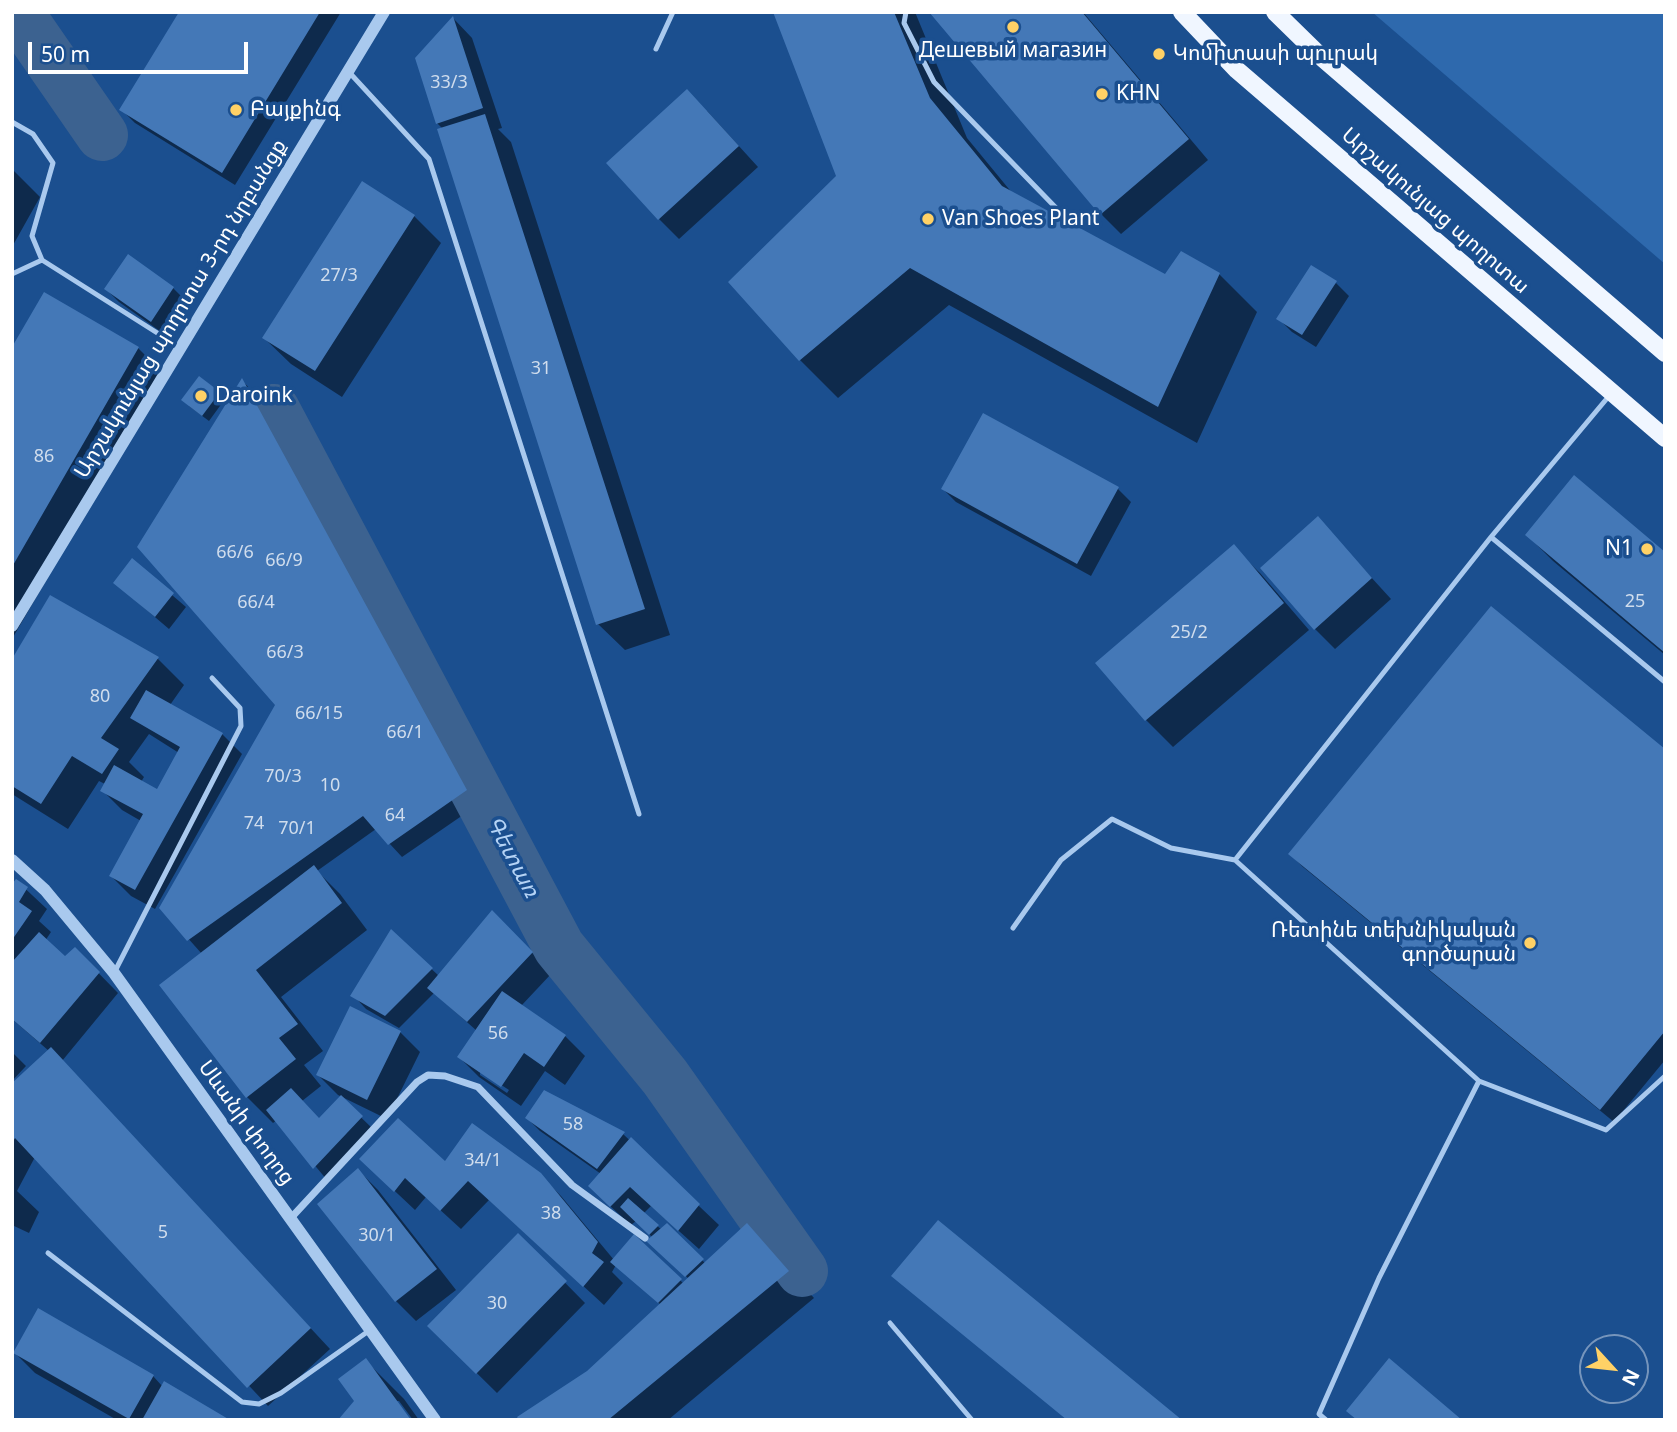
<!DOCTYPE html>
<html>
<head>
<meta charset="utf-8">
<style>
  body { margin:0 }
  #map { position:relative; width:1677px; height:1432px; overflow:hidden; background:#1b4f8f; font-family:"Noto Sans",sans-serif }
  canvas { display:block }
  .frame { position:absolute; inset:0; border:14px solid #fff; pointer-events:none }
  .north { position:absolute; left:1579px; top:1334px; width:70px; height:70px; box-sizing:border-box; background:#1b4f8f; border:2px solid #7695bc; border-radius:50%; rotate:117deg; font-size:19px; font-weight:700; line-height:28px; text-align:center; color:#fff }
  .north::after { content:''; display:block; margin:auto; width:24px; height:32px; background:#ffd166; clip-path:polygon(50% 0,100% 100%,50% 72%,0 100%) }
  .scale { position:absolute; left:28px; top:42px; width:220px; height:32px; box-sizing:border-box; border:4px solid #fff; border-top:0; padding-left:9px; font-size:21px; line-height:24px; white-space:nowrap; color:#fff; -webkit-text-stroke:5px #1b4f8f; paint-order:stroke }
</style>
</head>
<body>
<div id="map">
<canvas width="1677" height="1432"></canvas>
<div class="frame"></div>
<div class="north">N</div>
<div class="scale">50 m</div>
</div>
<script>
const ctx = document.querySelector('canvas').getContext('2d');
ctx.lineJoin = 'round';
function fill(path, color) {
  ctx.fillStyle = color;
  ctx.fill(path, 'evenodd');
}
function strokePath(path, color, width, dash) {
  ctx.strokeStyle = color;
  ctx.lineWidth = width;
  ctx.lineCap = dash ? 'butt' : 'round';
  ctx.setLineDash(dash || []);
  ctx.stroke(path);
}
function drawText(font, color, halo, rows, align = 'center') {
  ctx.font = font + ' "Noto Sans","Noto Sans Armenian",sans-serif';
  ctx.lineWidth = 7;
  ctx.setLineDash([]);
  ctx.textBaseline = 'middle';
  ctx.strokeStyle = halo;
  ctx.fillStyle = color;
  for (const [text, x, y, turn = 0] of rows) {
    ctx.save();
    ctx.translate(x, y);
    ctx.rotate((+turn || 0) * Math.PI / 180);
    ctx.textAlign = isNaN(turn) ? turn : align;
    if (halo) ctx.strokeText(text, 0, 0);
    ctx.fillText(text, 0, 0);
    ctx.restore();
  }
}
const green = new Path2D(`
  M 1372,12 L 1665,12 L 1665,264 Z`);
const shadow = new Path2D(`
  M 181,12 L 341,12 L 235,185 L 135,123 L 122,110 Z
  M 775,12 L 915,12 L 967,138 L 1013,194 L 1165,276 L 1219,274 L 1257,312 L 1197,443 L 949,305 L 838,398 L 800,360 L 731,282 L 838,177 Z
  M 931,12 L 1083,12 L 1208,160 L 1121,234 L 1101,214 Z
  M 453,18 L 472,38 L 502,128 L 498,129 L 511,142 L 670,635 L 625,650 L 598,624 L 443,129 L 437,123 Z
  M 707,111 L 758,167 L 679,239 L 659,219 Z
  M 12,169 L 40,197 L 12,247 Z
  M 414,216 L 441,243 L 342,397 L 291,364 L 264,338 Z
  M 128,257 L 173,288 L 187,302 L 164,334 L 119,302 L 106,289 Z
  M 1336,283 L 1349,296 L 1316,347 L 1292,332 L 1278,318 Z
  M 45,294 L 138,348 L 165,375 L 12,639 L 12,350 Z
  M 200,378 L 225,399 L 209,421 L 189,406 Z
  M 242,381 L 255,393 L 479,804 L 402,857 L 376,829 L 317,871 L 340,894 L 367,930 L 281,997 L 323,1051 L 304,1065 L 321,1086 L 302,1101 L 319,1120 L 341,1098 L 374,1130 L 327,1180 L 277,1120 L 273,1123 L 247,1097 L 202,954 L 161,908 L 277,705 Z
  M 943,489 L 1118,489 L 1131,502 L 1091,576 L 956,502 Z
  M 1318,519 L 1391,599 L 1335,649 L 1315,629 Z
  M 1527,535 L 1665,554 L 1665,655 L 1553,561 Z
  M 1233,547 L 1260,573 L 1309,630 L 1173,747 L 1146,720 L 1098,663 Z
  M 132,561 L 186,607 L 169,629 L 115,583 Z
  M 158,659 L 184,685 L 170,705 L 222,734 L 242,754 L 155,909 L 131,896 L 111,876 L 141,821 L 122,810 L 102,790 L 105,784 L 99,781 L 68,829 L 12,794 L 12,663 ZM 149,734 L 179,753 L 158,791 L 141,782 L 144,777 L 129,762 Z
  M 1665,751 L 1665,1060 L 1614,1122 L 1303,867 L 1290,854 Z
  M 17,881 L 47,909 L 39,921 L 51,932 L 45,941 L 65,959 L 75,949 L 118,993 L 62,1061 L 330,1349 L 268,1406 L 35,1157 L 17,1191 L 39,1212 L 29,1233 L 12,1225 L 12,1085 L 49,1051 L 12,1019 L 12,888 Z
  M 492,912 L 552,973 L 521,1006 L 565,1036 L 585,1056 L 565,1085 L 545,1071 L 521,1106 L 479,1077 L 459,1057 L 477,1031 L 434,993 L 399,1028 L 366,1009 L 353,995 L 392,932 L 439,976 ZM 480,1071 L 509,1090 L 507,1093 L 480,1075 Z
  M 400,1032 L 420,1052 L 387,1119 L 338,1095 L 318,1075 Z
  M 12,1052 L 26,1066 L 12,1081 Z
  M 527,1118 L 623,1134 L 719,1225 L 699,1249 L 651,1206 L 643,1214 L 662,1230 L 667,1226 L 706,1264 L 747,1225 L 814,1298 L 668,1420 L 521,1420 L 588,1372 L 661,1305 L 616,1265 L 612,1272 L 623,1283 L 604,1305 L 489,1200 L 461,1229 L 426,1197 L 415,1210 L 382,1179 L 445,1164 L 540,1175 L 561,1196 L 614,1260 L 634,1236 L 684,1284 L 689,1279 L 662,1254 L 653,1238 L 636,1221 L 631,1225 L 610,1206 L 601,1174 L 540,1131 Z
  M 358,1170 L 378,1190 L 456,1290 L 416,1321 L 396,1301 L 320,1204 Z
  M 518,1235 L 585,1303 L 497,1393 L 429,1326 Z
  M 39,1311 L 153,1376 L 163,1387 L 227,1420 L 117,1420 L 35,1373 L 15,1353 Z
  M 366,1361 L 404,1399 L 419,1420 L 413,1420 L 399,1401 L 356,1401 Z`);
const river = new Path2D(`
  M 17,12 L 102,135
  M 274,410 L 559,947 L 665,1077 L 802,1271`);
const building = new Path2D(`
  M 179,12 L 320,12 L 222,173 L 119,110 Z
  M 773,12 L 894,12 L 930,98 L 1002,186 L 1165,274 L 1181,251 L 1220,273 L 1158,407 L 910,268 L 799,361 L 728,282 L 836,176 Z
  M 929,12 L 1082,12 L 1189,139 L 1100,215 Z
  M 453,16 L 483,108 L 436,124 L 415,58 Z
  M 687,89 L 739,146 L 658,220 L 606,163 Z
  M 485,114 L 645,609 L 596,625 L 437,129 Z
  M 362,181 L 415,215 L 315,371 L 262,338 Z
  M 128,254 L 174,287 L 151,322 L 104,289 Z
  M 1311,265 L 1337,281 L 1302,335 L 1276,319 Z
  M 44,292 L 139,347 L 12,567 L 12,347 Z
  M 199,376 L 220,392 L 202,416 L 181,400 Z
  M 242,378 L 467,790 L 388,845 L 363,816 L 187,941 L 159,908 L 275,705 L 137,547 Z
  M 983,413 L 1119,487 L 1077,564 L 941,489 Z
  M 1574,475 L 1665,552 L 1665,653 L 1525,535 Z
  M 1318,516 L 1372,578 L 1314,630 L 1260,568 Z
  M 1234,544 L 1284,603 L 1145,721 L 1095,663 Z
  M 132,558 L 174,593 L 155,617 L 113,583 Z
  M 50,595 L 159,657 L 101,738 L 119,749 L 102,774 L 72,756 L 41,804 L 12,786 L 12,659 Z
  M 1491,606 L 1665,749 L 1665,1031 L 1600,1110 L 1288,854 Z
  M 146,690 L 223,733 L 135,890 L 109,876 L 143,814 L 100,791 L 114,765 L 157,789 L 180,747 L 130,718 Z
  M 314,865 L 342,903 L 256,970 L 298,1024 L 279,1038 L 296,1059 L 246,1098 L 159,985 Z
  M 16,879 L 28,887 L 19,902 L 32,911 L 12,940 L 12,884 Z
  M 492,910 L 533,952 L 467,1022 L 427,988 Z
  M 391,929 L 433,968 L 385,1016 L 350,996 Z
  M 39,932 L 65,956 L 75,947 L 100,972 L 40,1043 L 12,1019 L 12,962 Z
  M 502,991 L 566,1035 L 544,1067 L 524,1053 L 501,1087 L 457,1057 Z
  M 350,1006 L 401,1031 L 367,1100 L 316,1075 Z
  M 51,1047 L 311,1328 L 247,1388 L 15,1138 L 12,1143 L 12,1083 Z
  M 291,1088 L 319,1118 L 341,1095 L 363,1116 L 313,1169 L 266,1110 Z
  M 544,1090 L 625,1132 L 597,1169 L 525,1118 Z
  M 398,1118 L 445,1161 L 472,1123 L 541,1173 L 598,1242 L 592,1253 L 604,1262 L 583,1287 L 468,1181 L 440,1211 L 405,1178 L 394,1192 L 359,1159 Z
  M 631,1137 L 700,1204 L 678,1231 L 630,1187 L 610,1207 L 588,1186 Z
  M 358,1168 L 437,1269 L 395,1302 L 317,1204 Z
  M 628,1198 L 659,1225 L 649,1235 L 620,1207 Z
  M 938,1220 L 1182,1420 L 1067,1420 L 891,1276 Z
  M 667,1223 L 704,1259 L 685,1277 L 646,1241 Z
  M 747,1223 L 789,1271 L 608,1420 L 519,1420 L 517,1417 L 587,1371 Z
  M 518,1233 L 567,1281 L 476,1374 L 427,1326 Z
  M 634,1234 L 682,1279 L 658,1303 L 610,1262 Z
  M 38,1308 L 154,1375 L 129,1419 L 13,1353 Z
  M 366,1358 L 411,1420 L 338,1420 L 354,1401 L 338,1379 Z
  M 1389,1358 L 1462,1420 L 1357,1420 L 1346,1411 Z
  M 164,1381 L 230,1420 L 142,1420 Z`);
const service = new Path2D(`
  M 906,12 L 904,23 L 934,82 L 1059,211
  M 656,49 L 673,12
  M 348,71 L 429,159 L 639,814
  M 12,122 L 33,134 L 53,163 L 32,236 L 42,260 L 181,348
  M 12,274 L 42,260
  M 1491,537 L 1665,682
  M 1235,860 L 1491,537 L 1609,396
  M 1013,928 L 1061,860 L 1112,819 L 1171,848 L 1235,860 L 1479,1081 L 1606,1130 L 1665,1076
  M 114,973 L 241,726 L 240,708 L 212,678
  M 48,1253 L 242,1402 L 259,1404 L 281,1393 L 370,1330
  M 890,1323 L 972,1420
  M 1326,1420 L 1319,1414 L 1379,1278 L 1479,1081`);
const minor = new Path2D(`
  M 290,1219 L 417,1082 L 428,1075 L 445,1076 L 478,1087 L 572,1185 L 645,1238`);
const tertiary = new Path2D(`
  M 12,626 L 384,12
  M 12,860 L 45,890 L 114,973 L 435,1420`);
const primary = new Path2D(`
  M 1182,12 L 1237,70 L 1665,438
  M 1275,12 L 1319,55 L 1665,353`);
const markers = [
  [1013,27,7,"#ffd166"],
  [1159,54,7,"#ffd166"],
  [1102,94,7,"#ffd166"],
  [236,110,7,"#ffd166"],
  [928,219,7,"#ffd166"],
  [201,396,7,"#ffd166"],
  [1647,549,7,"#ffd166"],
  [1530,943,7,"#ffd166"]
];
const numberNames = [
  ["33/3",449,83],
  ["27/3",339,276],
  ["31",541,369],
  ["86",44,457],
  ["66/6",235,553],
  ["66/9",284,561],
  ["25",1635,602],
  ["66/4",256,603],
  ["25/2",1189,633],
  ["66/3",285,653],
  ["80",100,697],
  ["66/15",319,714],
  ["66/1",405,733],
  ["70/3",283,777],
  ["10",330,786],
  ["64",395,816],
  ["74",254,824],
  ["70/1",297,829],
  ["56",498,1034],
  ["58",573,1125],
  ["34/1",483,1161],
  ["38",551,1214],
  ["5",163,1233],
  ["30/1",377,1236],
  ["30",497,1304]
];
const poiNames = [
  ["Дешевый магазин",1013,51,"center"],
  ["Կոմիտասի պուրակ",1173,54],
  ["KHN",1116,94],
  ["Բայքինգ",250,110],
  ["Van Shoes Plant",942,219],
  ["Daroink",215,396],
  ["N1",1633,549,"right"],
  ["Ռետինե տեխնիկական",1516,931,"right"],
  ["գործարան",1516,955,"right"]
];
const streetNames = [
  ["Արշակունյաց պողոտա",1435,211,41],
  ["Արշակունյաց պողոտա 3-րդ նրբանցք",181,309,-59],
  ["Սևանի փողոց",246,1123,54]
];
const waterNames = [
  ["Գետառ",512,857,62]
];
fill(green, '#2e69ad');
fill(shadow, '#0007');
strokePath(river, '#3c6290', 52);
fill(building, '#4478b7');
strokePath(service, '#a9c9ee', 5);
strokePath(minor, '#a9c9ee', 7);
strokePath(tertiary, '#a9c9ee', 12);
strokePath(primary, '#f0f6ff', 18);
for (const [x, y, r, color] of markers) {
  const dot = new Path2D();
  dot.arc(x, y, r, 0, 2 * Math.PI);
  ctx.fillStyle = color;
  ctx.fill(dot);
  strokePath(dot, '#1b4f8f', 2.5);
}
drawText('18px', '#d0dded', null, numberNames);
drawText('21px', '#fff', '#1b4f8f', poiNames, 'left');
drawText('21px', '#fff', '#1b4f8f', streetNames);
drawText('italic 23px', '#b5d3f5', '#1b4f8f', waterNames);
</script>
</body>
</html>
